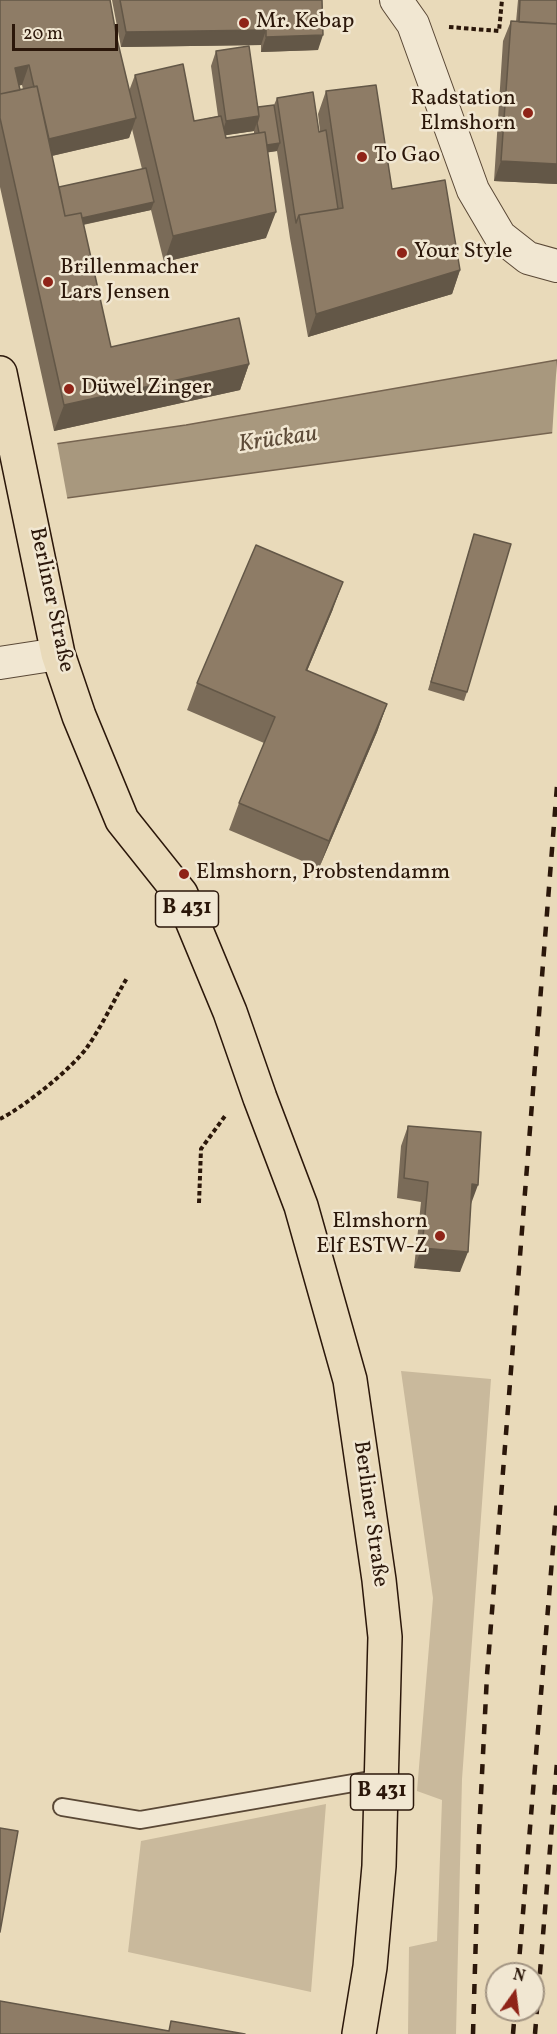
<!DOCTYPE html>
<html>
<head>
<meta charset="utf-8">
<style>
  body { margin:0 }
  #map { position:relative; width:557px; height:2034px; overflow:hidden; background:#e9daba; font-family:Vollkorn,serif }
  canvas { display:block }
  .north { position:absolute; left:485px; top:1962px; width:60px; height:60px; box-sizing:border-box; background:#f1e7d2; border:2px solid #a29482; border-radius:50%; rotate:14deg; font-size:16px; font-weight:700; line-height:24px; text-align:center; color:#2b170a }
  .north::after { content:''; display:block; margin:auto; width:21px; height:27px; background:#8f2418; clip-path:polygon(50% 0,100% 100%,50% 72%,0 100%) }
  .scale { position:absolute; left:12px; top:24px; width:106px; height:27px; box-sizing:border-box; border:3px solid #2b170a; border-top:0; padding-left:8px; font-size:18px; line-height:21px; white-space:nowrap; color:#2b170a; -webkit-text-stroke:4px #f1e7d2; paint-order:stroke }
</style>
</head>
<body>
<div id="map">
<canvas width="557" height="2034"></canvas>
<div class="north">N</div>
<div class="scale">20 m</div>
</div>
<script>
const ctx = document.querySelector('canvas').getContext('2d');
ctx.lineJoin = 'round';
function fill(path, color) {
  ctx.fillStyle = color;
  ctx.fill(path, 'evenodd');
}
function strokePath(path, color, width, dash) {
  ctx.strokeStyle = color;
  ctx.lineWidth = width;
  ctx.lineCap = dash ? 'butt' : 'round';
  ctx.setLineDash(dash || []);
  ctx.stroke(path);
}
function drawText(font, color, halo, rows, align = 'center') {
  ctx.font = font + ' Vollkorn,serif';
  ctx.lineWidth = 5;
  ctx.setLineDash([]);
  ctx.textBaseline = 'middle';
  ctx.strokeStyle = halo;
  ctx.fillStyle = color;
  for (const [text, x, y, turn = 0] of rows) {
    ctx.save();
    ctx.translate(x, y);
    ctx.rotate((+turn || 0) * Math.PI / 180);
    ctx.textAlign = isNaN(turn) ? turn : align;
    if (halo) ctx.strokeText(text, 0, 0);
    ctx.fillText(text, 0, 0);
    ctx.restore();
  }
}
const green = new Path2D(`
  M 401,1371 L 491,1379 L 462,1779 L 456,2034 L 408,2034 L 409,1947 L 437,1941 L 442,1800 L 417,1791 L 433,1598 Z
  M 326,1804 L 311,1992 L 128,1952 L 141,1841 Z`);
const water = new Path2D(`
  M 557,360 L 557,432 L 0,507 L 0,452 L 186,425 Z`);
const pier = new Path2D(`
  M 557,358 L 557,435 L 552,436 L 557,360 Z
  M 57,442 L 68,502 L 0,510 L 0,449 Z`);
const path = new Path2D(`
  M 449,27 L 499,31 L 502,0
  M 0,1119 C 24,1107 73,1068 88,1046 C 103,1024 114,1000 127,978
  M 199,1203 L 201,1149 L 225,1116`);
const service = new Path2D(`
  M 62,1807 L 140,1820 L 382,1778`);
const minor = new Path2D(`
  M 396,0 L 413,24 L 473,190 L 500,236 L 528,258 L 557,266
  M 0,663 L 58,654`);
const primary = new Path2D(`
  M 0,373 L 58,654 L 79,716 L 122,820 L 181,894 L 230,1012 L 260,1098 L 301,1206 L 350,1380 L 379,1580 L 385,1637 L 379,1866 L 370,1967 L 359,2034`);
const rail = new Path2D(`
  M 518,1974 L 557,1499
  M 473,2034 L 479,1834 L 487,1675 L 557,786
  M 513,2034 L 515,2010
  M 535,2034 L 557,1762`);
const wall = new Path2D(`
  M 0,0 L 117,39 L 129,91 L 135,75 L 194,121 L 218,116 L 211,66 L 216,51 L 258,107 L 274,105 L 277,98 L 319,132 L 320,131 L 318,114 L 326,91 L 392,189 L 460,270 L 452,294 L 308,337 L 290,238 L 277,151 L 268,152 L 266,238 L 164,262 L 151,210 L 83,225 L 111,347 L 249,364 L 240,390 L 54,431 L 0,187 ZM 19,85 L 22,85 L 23,89 L 20,90 ZM 132,129 L 142,169 L 59,187 L 52,156 L 129,138 ZM 254,131 L 254,134 L 226,138 L 225,135 Z
  M 112,0 L 322,0 L 318,50 L 261,52 L 261,45 L 121,47 Z
  M 518,0 L 557,0 L 557,184 L 494,181 L 503,41 L 511,21 L 516,22 Z
  M 474,534 L 467,692 L 464,701 L 428,690 Z
  M 333,609 L 307,671 L 387,704 L 377,732 L 319,868 L 229,830 L 239,803 L 264,743 L 187,710 L 197,683 Z
  M 408,1126 L 471,1204 L 460,1272 L 414,1268 L 421,1202 L 397,1198 L 401,1146 Z`);
const shadedWall = new Path2D(`
  M 266,30 L 261,45 L 121,47 L 126,32 Z
  M 323,35 L 318,50 L 261,52 L 266,37 Z
  M 29,65 L 22,85 L 8,88 L 15,68 Z
  M 259,116 L 254,131 L 221,136 L 226,121 Z
  M 136,118 L 129,138 L 38,159 L 45,139 Z
  M 280,143 L 277,151 L 258,154 L 261,146 Z
  M 501,161 L 557,164 L 557,184 L 494,181 Z
  M 154,202 L 151,210 L 53,231 L 56,223 Z
  M 276,212 L 266,238 L 164,262 L 173,236 Z
  M 460,270 L 452,294 L 308,337 L 316,314 Z
  M 249,364 L 240,390 L 54,431 L 64,405 Z
  M 343,582 L 333,609 L 296,697 L 306,670 Z
  M 387,704 L 377,732 L 319,868 L 329,841 Z
  M 472,1184 L 478,1185 L 471,1204 Z
  M 422,1248 L 468,1252 L 460,1272 L 414,1268 Z`);
const building = new Path2D(`
  M 0,0 L 110,0 L 117,39 L 136,118 L 49,139 L 37,86 L 34,87 L 29,65 L 15,68 L 20,90 L 0,94 Z
  M 120,0 L 322,0 L 323,35 L 266,37 L 266,30 L 126,32 Z
  M 520,0 L 557,0 L 557,24 L 519,22 Z
  M 511,21 L 557,24 L 557,164 L 501,161 Z
  M 249,46 L 259,116 L 226,121 L 216,51 Z
  M 183,64 L 194,121 L 221,116 L 226,138 L 265,132 L 276,212 L 173,236 L 135,75 Z
  M 376,85 L 392,189 L 445,180 L 460,270 L 316,314 L 299,215 L 343,208 L 326,91 Z
  M 37,86 L 65,216 L 81,213 L 111,347 L 239,318 L 249,364 L 64,405 L 0,118 L 0,94 Z
  M 313,92 L 319,132 L 326,130 L 338,209 L 299,215 L 296,223 L 277,98 Z
  M 274,105 L 280,143 L 267,145 L 265,132 L 259,133 L 257,123 L 259,116 L 258,107 Z
  M 146,168 L 154,202 L 82,218 L 81,213 L 65,216 L 59,187 Z
  M 474,534 L 511,544 L 467,692 L 431,682 Z
  M 256,545 L 343,582 L 306,670 L 387,704 L 329,841 L 239,803 L 275,717 L 197,683 Z
  M 408,1126 L 481,1132 L 478,1185 L 472,1184 L 468,1252 L 422,1248 L 428,1182 L 404,1178 Z
  M 0,1828 L 18,1831 L 0,1932 Z
  M 0,2001 L 169,2031 L 171,2021 L 245,2034 L 0,2034 Z`);
const markers = [
  [244,23,6,"#8f2418"],
  [528,113,6,"#8f2418"],
  [362,157,6,"#8f2418"],
  [402,253,6,"#8f2418"],
  [48,282,6,"#8f2418"],
  [69,389,6,"#8f2418"],
  [184,874,6,"#8f2418"],
  [440,1236,6,"#8f2418"]
];
const shields = [
  [187,909,63],
  [382,1792,63]
];
const shieldNames = [
  ["B 431",187,909],
  ["B 431",382,1792]
];
const poiNames = [
  ["Mr. Kebap",256,23],
  ["Radstation",516,100,"right"],
  ["Elmshorn",516,125,"right"],
  ["To Gao",374,157],
  ["Your Style",414,253],
  ["Brillenmacher",60,269],
  ["Lars Jensen",60,294],
  ["Düwel Zinger",81,389],
  ["Elmshorn, Probstendamm",196,874],
  ["Elmshorn",428,1223,"right"],
  ["Elf ESTW-Z",428,1248,"right"]
];
const streetNames = [
  ["Berliner Straße",50,600,78],
  ["Berliner Straße",369,1514,82]
];
const waterNames = [
  ["Krückau",278,441,-8]
];
fill(green, '#c9b99c');
fill(water, '#a8987e');
strokePath(water, '#766450', 1.5);
fill(pier, '#e9daba');
strokePath(service, '#5a4836', 20);
strokePath(minor, '#5a4836', 34);
strokePath(primary, '#2b170a', 36);
strokePath(path, '#2b170a', 4, [4.5, 3]);
strokePath(service, '#f1e7d2', 16);
strokePath(minor, '#f1e7d2', 32);
strokePath(primary, '#e9daba', 33);
strokePath(rail, '#2b170a', 4.5, [10, 10]);
fill(wall, '#7a6b58');
fill(shadedWall, '#635747');
fill(building, '#8e7c66');
strokePath(building, '#635747', 1.5);
for (const [x, y, r, color] of markers) {
  const dot = new Path2D();
  dot.arc(x, y, r, 0, 2 * Math.PI);
  ctx.fillStyle = color;
  ctx.fill(dot);
  strokePath(dot, '#f1e7d2', 2);
}
for (const [x, y, w] of shields) {
  const box = new Path2D();
  box.roundRect(x - w / 2, y - 18, w, 36, 4.5);
  ctx.fillStyle = '#f1e7d2';
  ctx.fill(box);
  strokePath(box, '#2b170a', 1.5);
}
drawText('bold 21px', '#2b170a', null, shieldNames);
drawText('22px', '#2b170a', '#f1e7d2', poiNames, 'left');
drawText('22px', '#2b170a', '#f1e7d2', streetNames);
drawText('italic 24px', '#5d4b38', '#f1e7d2', waterNames);
</script>
</body>
</html>
